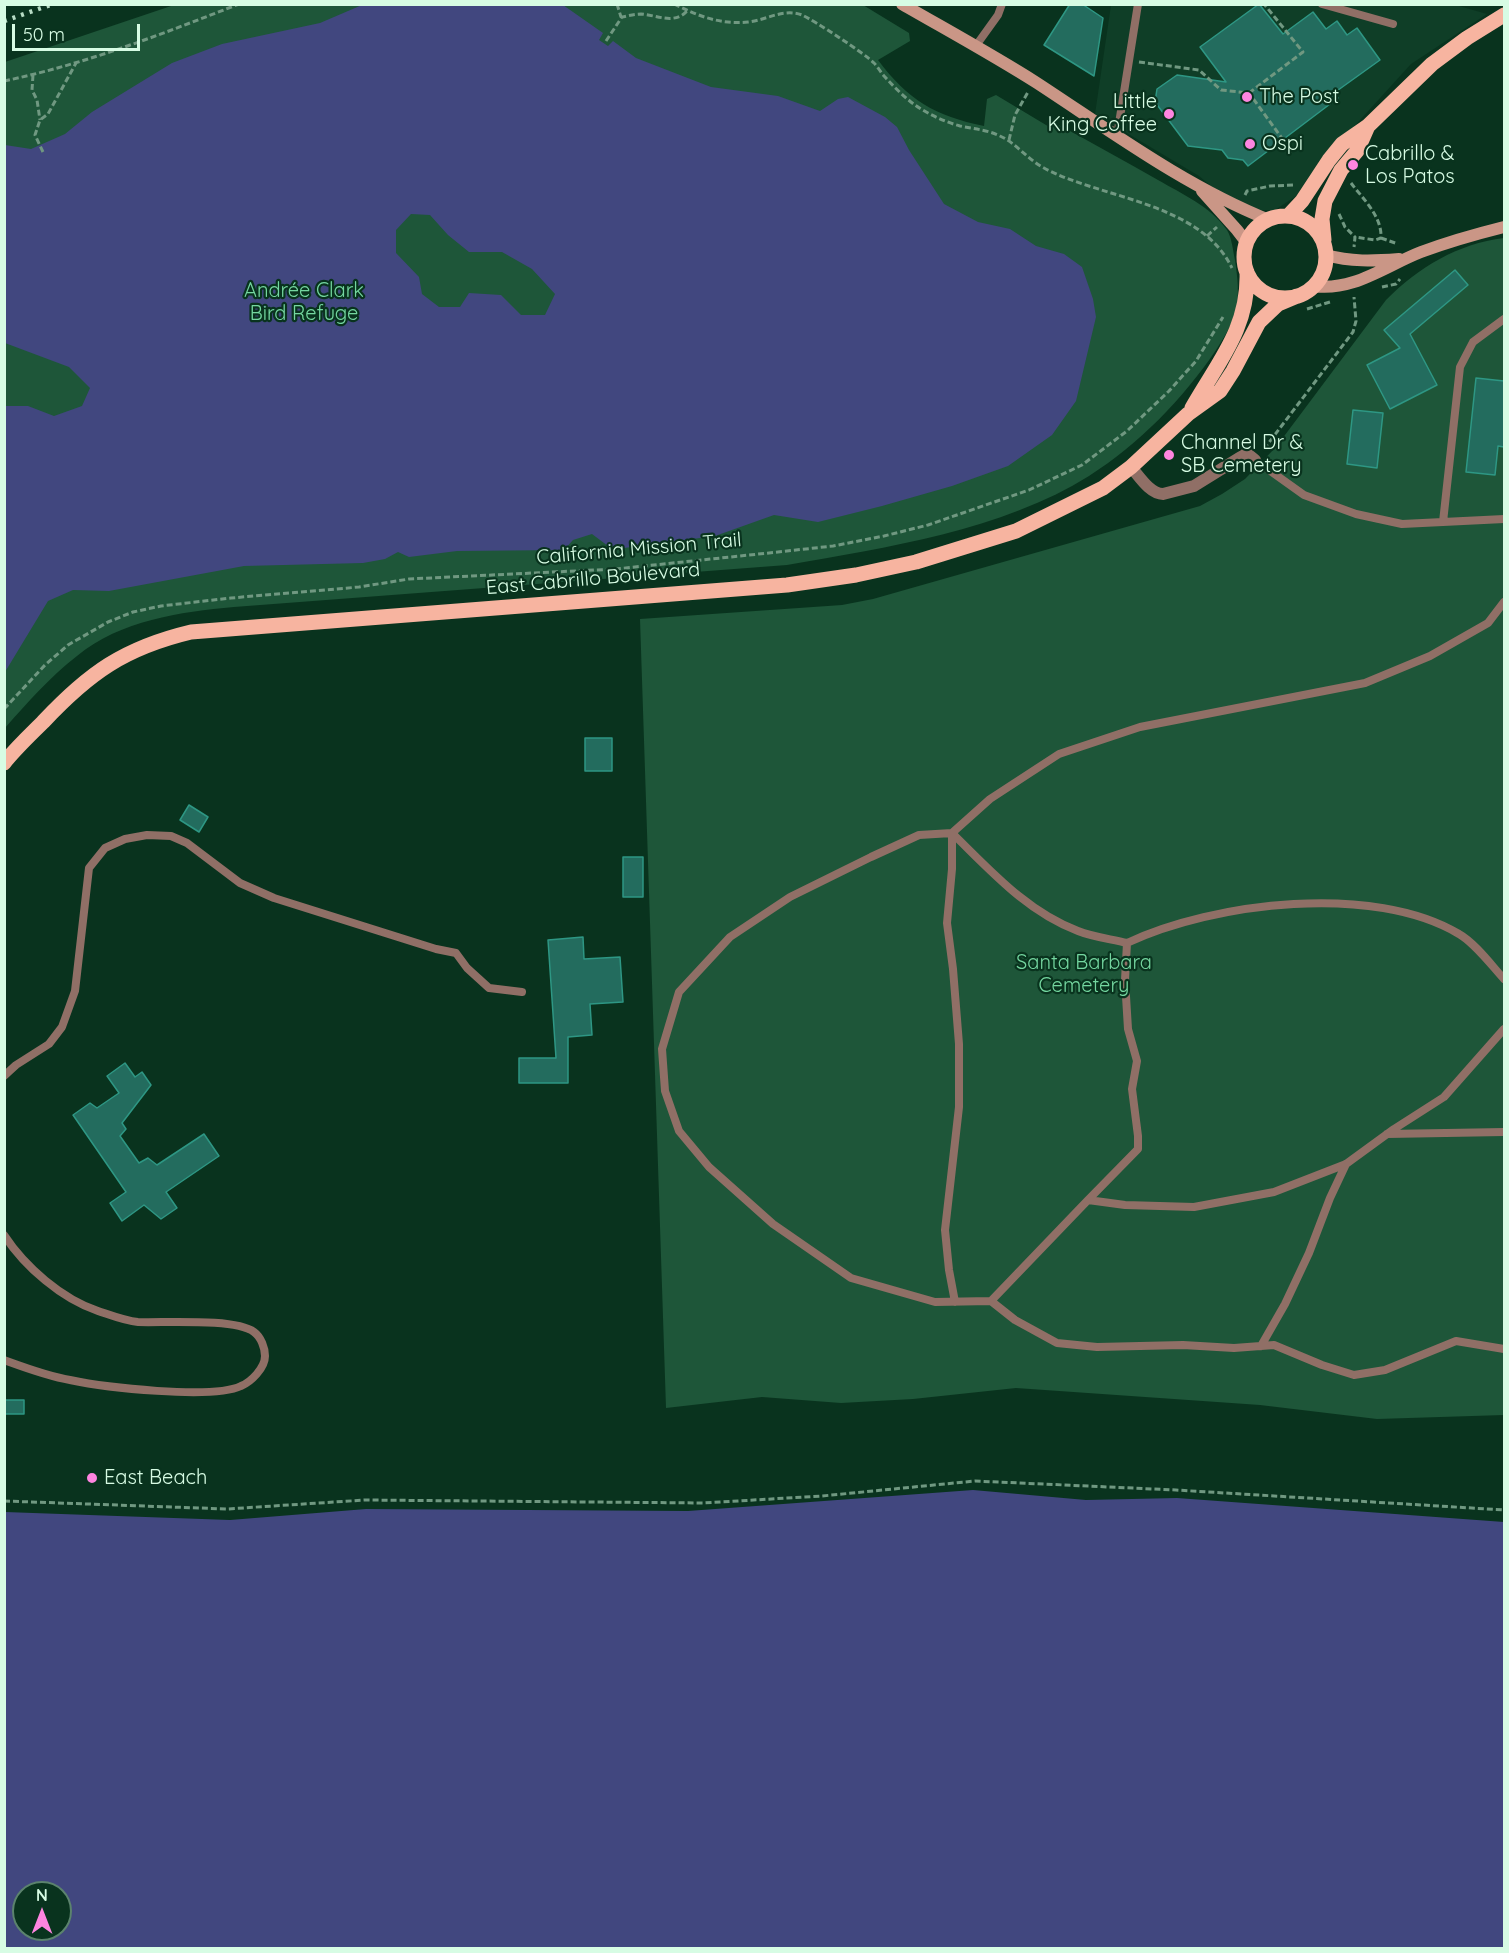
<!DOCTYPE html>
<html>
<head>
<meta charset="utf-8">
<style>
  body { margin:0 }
  #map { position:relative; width:1509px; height:1953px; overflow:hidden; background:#09331e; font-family:Quicksand,sans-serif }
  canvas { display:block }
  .frame { position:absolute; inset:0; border:6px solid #d7fce4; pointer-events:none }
  .north { position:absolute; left:12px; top:1881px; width:60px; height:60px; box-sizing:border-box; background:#09331e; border:2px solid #5b836d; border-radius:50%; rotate:0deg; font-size:16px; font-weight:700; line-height:24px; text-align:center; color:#d7fce4 }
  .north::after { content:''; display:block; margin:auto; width:21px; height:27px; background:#fe85e0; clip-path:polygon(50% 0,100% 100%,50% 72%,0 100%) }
  .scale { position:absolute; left:12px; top:24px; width:128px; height:27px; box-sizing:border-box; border:3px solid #d7fce4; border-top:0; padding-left:8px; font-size:18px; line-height:21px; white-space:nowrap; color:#d7fce4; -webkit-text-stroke:4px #09331e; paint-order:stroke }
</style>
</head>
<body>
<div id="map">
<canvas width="1509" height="1953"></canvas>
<div class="frame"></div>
<div class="north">N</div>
<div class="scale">50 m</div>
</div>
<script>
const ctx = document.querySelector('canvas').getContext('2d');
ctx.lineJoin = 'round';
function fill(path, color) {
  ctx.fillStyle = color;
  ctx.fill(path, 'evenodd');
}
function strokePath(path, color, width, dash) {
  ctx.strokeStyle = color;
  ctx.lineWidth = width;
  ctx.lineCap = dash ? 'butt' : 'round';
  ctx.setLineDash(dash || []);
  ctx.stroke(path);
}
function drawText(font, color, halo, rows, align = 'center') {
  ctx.font = font + ' Quicksand,sans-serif';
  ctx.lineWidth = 4.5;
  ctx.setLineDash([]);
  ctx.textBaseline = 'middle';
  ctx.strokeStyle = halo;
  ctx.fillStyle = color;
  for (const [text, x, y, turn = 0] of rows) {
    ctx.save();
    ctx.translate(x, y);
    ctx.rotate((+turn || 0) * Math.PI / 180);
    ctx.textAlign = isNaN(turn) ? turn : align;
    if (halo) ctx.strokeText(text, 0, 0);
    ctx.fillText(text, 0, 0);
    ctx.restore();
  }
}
const built = new Path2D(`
  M 1452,4 L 1487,14 L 1411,64 L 1310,175 L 1296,196 L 1275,210 L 1251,210 L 1228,200 L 1199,176 L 1095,114 L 1111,5 Z`);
const green = new Path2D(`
  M 174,5 L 863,5 L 909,33 L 910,41 L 878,60 C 908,100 935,116 984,126 L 987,99 L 996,95 L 1051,128 L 1059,125 C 1092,143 1125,161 1158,180 C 1182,194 1210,206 1227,230 C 1232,238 1233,251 1235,260 C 1241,300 1239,316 1216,350 C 1183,399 1139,444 1089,476 C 1003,530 885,548 787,565 L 234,607 C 180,612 121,620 77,656 C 50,677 27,703 5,728 L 5,62 Z
  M 1504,238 L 1504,1415 L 1377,1419 L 1260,1405 L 1016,1388 L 913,1399 L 841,1403 L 762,1397 L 666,1408 L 640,619 L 842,605 L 873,599 L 1200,506 L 1222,494 L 1245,479 L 1276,447 L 1386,300 C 1419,267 1457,244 1504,238 Z`);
const water = new Path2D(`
  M 362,5 L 563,5 L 603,33 L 599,40 L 608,46 L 613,41 L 636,58 L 711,87 L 778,96 L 820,111 L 838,99 L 848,97 L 885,117 L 897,127 L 909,150 L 944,204 L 978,222 L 1010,229 L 1036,246 L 1064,254 L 1082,267 L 1093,299 L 1096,317 L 1076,401 L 1052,435 L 1008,466 L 952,486 L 882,506 L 818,522 L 774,515 L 715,536 L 624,548 L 608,546 L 592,534 L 573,540 L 564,550 L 457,551 L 409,557 L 398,552 L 385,559 L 363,563 L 244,566 L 109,591 L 73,590 L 48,601 L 5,672 L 5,406 L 28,406 L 54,416 L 82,406 L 90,388 L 69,367 L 5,343 L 5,145 L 31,149 L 65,134 L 92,112 L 172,63 L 222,44 L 320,23 ZM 411,214 L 430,215 L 448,235 L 469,252 L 502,252 L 532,269 L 555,294 L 545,315 L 521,315 L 501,295 L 469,293 L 460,307 L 439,307 L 422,294 L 419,277 L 396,253 L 396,230 Z
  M 973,1490 L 1086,1500 L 1177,1498 L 1504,1522 L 1504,1948 L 5,1948 L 5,1512 L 230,1520 L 366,1509 L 688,1511 ZM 24,1893 L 60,1893 L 60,1929 L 24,1929 Z`);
const building = new Path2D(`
  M 1070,4 L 1082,4 L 1103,18 L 1094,76 L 1044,45 Z
  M 1259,4 L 1283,34 L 1313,12 L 1326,29 L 1337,21 L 1347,35 L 1357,28 L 1380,60 L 1334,93 L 1338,98 L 1248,166 L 1243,160 L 1228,158 L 1222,150 L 1188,146 L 1155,102 L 1157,89 L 1177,75 L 1226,82 L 1200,47 Z
  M 1455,270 L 1468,285 L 1410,334 L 1437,385 L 1390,409 L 1367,365 L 1400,348 L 1384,330 Z
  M 1476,378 L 1504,381 L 1504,447 L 1498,446 L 1495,475 L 1466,472 Z
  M 1353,410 L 1383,413 L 1377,468 L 1347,464 Z
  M 585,738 L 612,738 L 612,771 L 585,771 Z
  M 189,805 L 208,817 L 199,832 L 180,820 Z
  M 623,857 L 643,857 L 643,897 L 623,897 Z
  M 583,937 L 584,959 L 620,957 L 623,1002 L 590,1004 L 592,1035 L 568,1037 L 568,1083 L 519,1083 L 519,1058 L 556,1058 L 548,940 Z
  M 125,1063 L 135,1077 L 142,1072 L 151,1085 L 122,1123 L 126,1129 L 120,1136 L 139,1163 L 148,1158 L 157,1165 L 204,1134 L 219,1156 L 166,1192 L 177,1208 L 161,1219 L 144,1205 L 122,1221 L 110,1203 L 126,1192 L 73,1115 L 90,1103 L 97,1108 L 119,1093 L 107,1076 Z
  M 4,1400 L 24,1400 L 24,1414 L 4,1414 Z`);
const path = new Path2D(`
  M 617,4 L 621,17
  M 674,4 C 698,16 721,25 748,22 C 767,20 783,8 802,15 C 815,21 864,53 874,63 C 878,67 881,73 885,77 C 894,87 904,97 915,105 C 928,114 945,122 960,126 C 974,129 988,130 1000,136 C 1016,143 1027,159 1044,168 C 1102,199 1200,202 1232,268
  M 606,41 L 622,17 C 628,16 634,14 641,14 C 657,15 674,25 687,11
  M 1139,62 L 1199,70 L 1221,90 L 1249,93 L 1292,152
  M 33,75 L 32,90 L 37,100 L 40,120
  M 4,81 C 86,64 162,34 239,4
  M 1249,93 L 1303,52 L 1264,4
  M 1009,140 L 1015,115 L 1028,92
  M 43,152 L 35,135 L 40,120 L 48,114 L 76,63
  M 1351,183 C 1363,199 1382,216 1381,238 L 1375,240 L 1355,237
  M 1245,195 L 1247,191 L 1270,186 L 1295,185
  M 1339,214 L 1345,227 L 1355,237 L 1354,247
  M 1207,236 L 1217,227
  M 1381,238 L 1398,244
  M 1382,287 L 1396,284 L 1400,279
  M 1307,309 L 1330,302
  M 1264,449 L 1353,332 L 1356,321 L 1354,297
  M 4,709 L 45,665 L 68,645 L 108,622 L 133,612 L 161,606 L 231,598 L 359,587 L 409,579 L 616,569 L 778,552 L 833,546 L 884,536 L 928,525 L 1029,490 L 1082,465 L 1127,431 L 1169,391 L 1196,361 L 1223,317
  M 4,1501 L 227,1509 L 365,1500 L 703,1503 L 822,1496 L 975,1481 L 1176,1490 L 1504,1510`);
const lane = new Path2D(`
  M 1322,4 L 1393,24
  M 975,47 L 998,15 L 1002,4
  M 1117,136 L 1138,4
  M 1255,460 L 1304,495 L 1356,514 L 1402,524 L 1443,522 L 1460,367 L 1473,342 L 1504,319
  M 1443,522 L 1504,519
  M 1504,602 L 1488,623 L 1430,656 L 1365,683 L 1140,727 L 1059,754 L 990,799 L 952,833 L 919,835 L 871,857 L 790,897 L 730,937 L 679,992 L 662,1049 L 665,1091 L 679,1131 L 709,1167 L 773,1224 L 851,1278 L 935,1302 L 991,1301 L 1088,1200 L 1125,1205 L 1194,1207 L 1274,1192 L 1346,1164 L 1394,1129 L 1444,1097 L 1504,1029
  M 4,1076 L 16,1065 L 49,1044 L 62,1027 L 75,991 L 89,868 L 105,848 L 125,839 L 147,835 L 171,836 L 187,843 L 240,883 L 274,898 L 436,949 L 456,953 L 467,968 L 489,988 L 522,992
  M 1387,1134 L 1504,1132
  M 1088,1200 L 1138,1149 L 1138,1136 L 1132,1089 L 1137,1061 L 1128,1029 L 1125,980 L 1127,943 C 1214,902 1374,883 1459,934 C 1475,943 1492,966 1504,979
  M 4,1235 C 25,1267 62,1299 98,1311 C 110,1315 125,1321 138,1322 C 164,1323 235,1318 254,1332 C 261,1337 265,1348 265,1356 C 265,1368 251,1382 241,1386 C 212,1400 103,1387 70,1380 C 47,1376 26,1368 4,1360
  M 991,1301 L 1015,1320 L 1057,1343 L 1097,1347 L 1183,1345 L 1234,1348 L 1274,1345 L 1322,1365 L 1354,1375 L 1385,1370 L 1456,1341 L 1504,1349
  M 955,1302 L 949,1270 L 945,1230 L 959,1107 L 959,1044 L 953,969 L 947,923 L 952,869 L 952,833 C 990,870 1027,912 1078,931 C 1093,937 1111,939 1127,943
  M 1261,1346 L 1285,1304 L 1309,1253 L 1330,1198 L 1346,1164`);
const street = new Path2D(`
  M 1131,467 C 1139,476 1150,494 1163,494 L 1194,486 L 1244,455 L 1249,455 L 1255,460`);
const secondary = new Path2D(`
  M 902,4 C 947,30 993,55 1037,83 C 1112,132 1185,186 1269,220
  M 1202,191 L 1237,230 L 1247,243
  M 1326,255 C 1351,262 1373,261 1399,259
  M 1313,286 C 1353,292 1385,266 1421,252 C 1448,242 1476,234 1504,227`);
const primary = new Path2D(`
  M 1288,216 L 1302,201 L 1329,160 L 1342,144 L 1368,126 L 1432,64 L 1467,38 L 1504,15
  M1244 257a41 41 0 1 1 82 0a41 41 0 1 1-82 0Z
  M 1324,240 L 1322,219 L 1325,201 L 1341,170 L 1357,151 L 1368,126
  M 1192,408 C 1218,362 1249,328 1247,272
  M 4,763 C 16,748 30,735 43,722 C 89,673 124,648 191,632 L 787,585 L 856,575 L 916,562 L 1016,531 L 1103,488 L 1131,467 L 1188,414 L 1220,391 L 1233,371 L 1259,322 L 1278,304 L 1297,296`);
const rail = new Path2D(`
  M 4,21 L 53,4`);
const markers = [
  [1247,97,6,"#fe85e0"],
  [1169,114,6,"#fe85e0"],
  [1250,144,6,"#fe85e0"],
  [1353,165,6,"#fe85e0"],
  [1169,455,6,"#fe85e0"],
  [92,1478,6,"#fe85e0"]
];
const poiNames = [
  ["The Post",1259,97],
  ["Little",1157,102,"right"],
  ["King Coffee",1157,125,"right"],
  ["Ospi",1262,144],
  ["Cabrillo &",1365,154],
  ["Los Patos",1365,177],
  ["Channel Dr &",1181,443],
  ["SB Cemetery",1181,466],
  ["East Beach",104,1478]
];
const parkNames = [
  ["Andrée Clark",304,291],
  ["Bird Refuge",304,314],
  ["Santa Barbara",1084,963],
  ["Cemetery",1084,986]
];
const streetNames = [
  ["California Mission Trail",639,549,-5],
  ["East Cabrillo Boulevard",593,579,-5]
];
fill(built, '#0f3e27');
fill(green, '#1e5639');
fill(water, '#41477f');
fill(building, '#236c5e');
strokePath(building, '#2e9784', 1.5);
strokePath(path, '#709881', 3, [6, 3]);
strokePath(lane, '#906f66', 8);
strokePath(street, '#906f66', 12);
strokePath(secondary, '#ca9686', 12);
strokePath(primary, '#f7b4a0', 15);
strokePath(rail, '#b7dcc5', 4.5, [3, 6]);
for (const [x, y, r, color] of markers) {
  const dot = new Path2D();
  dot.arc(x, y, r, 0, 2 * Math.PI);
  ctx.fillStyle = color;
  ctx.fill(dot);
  strokePath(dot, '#09331e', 2);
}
drawText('20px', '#d7fce4', '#09331e', poiNames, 'left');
drawText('20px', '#74d7a0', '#09331e', parkNames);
drawText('20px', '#d7fce4', '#09331e', streetNames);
</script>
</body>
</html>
